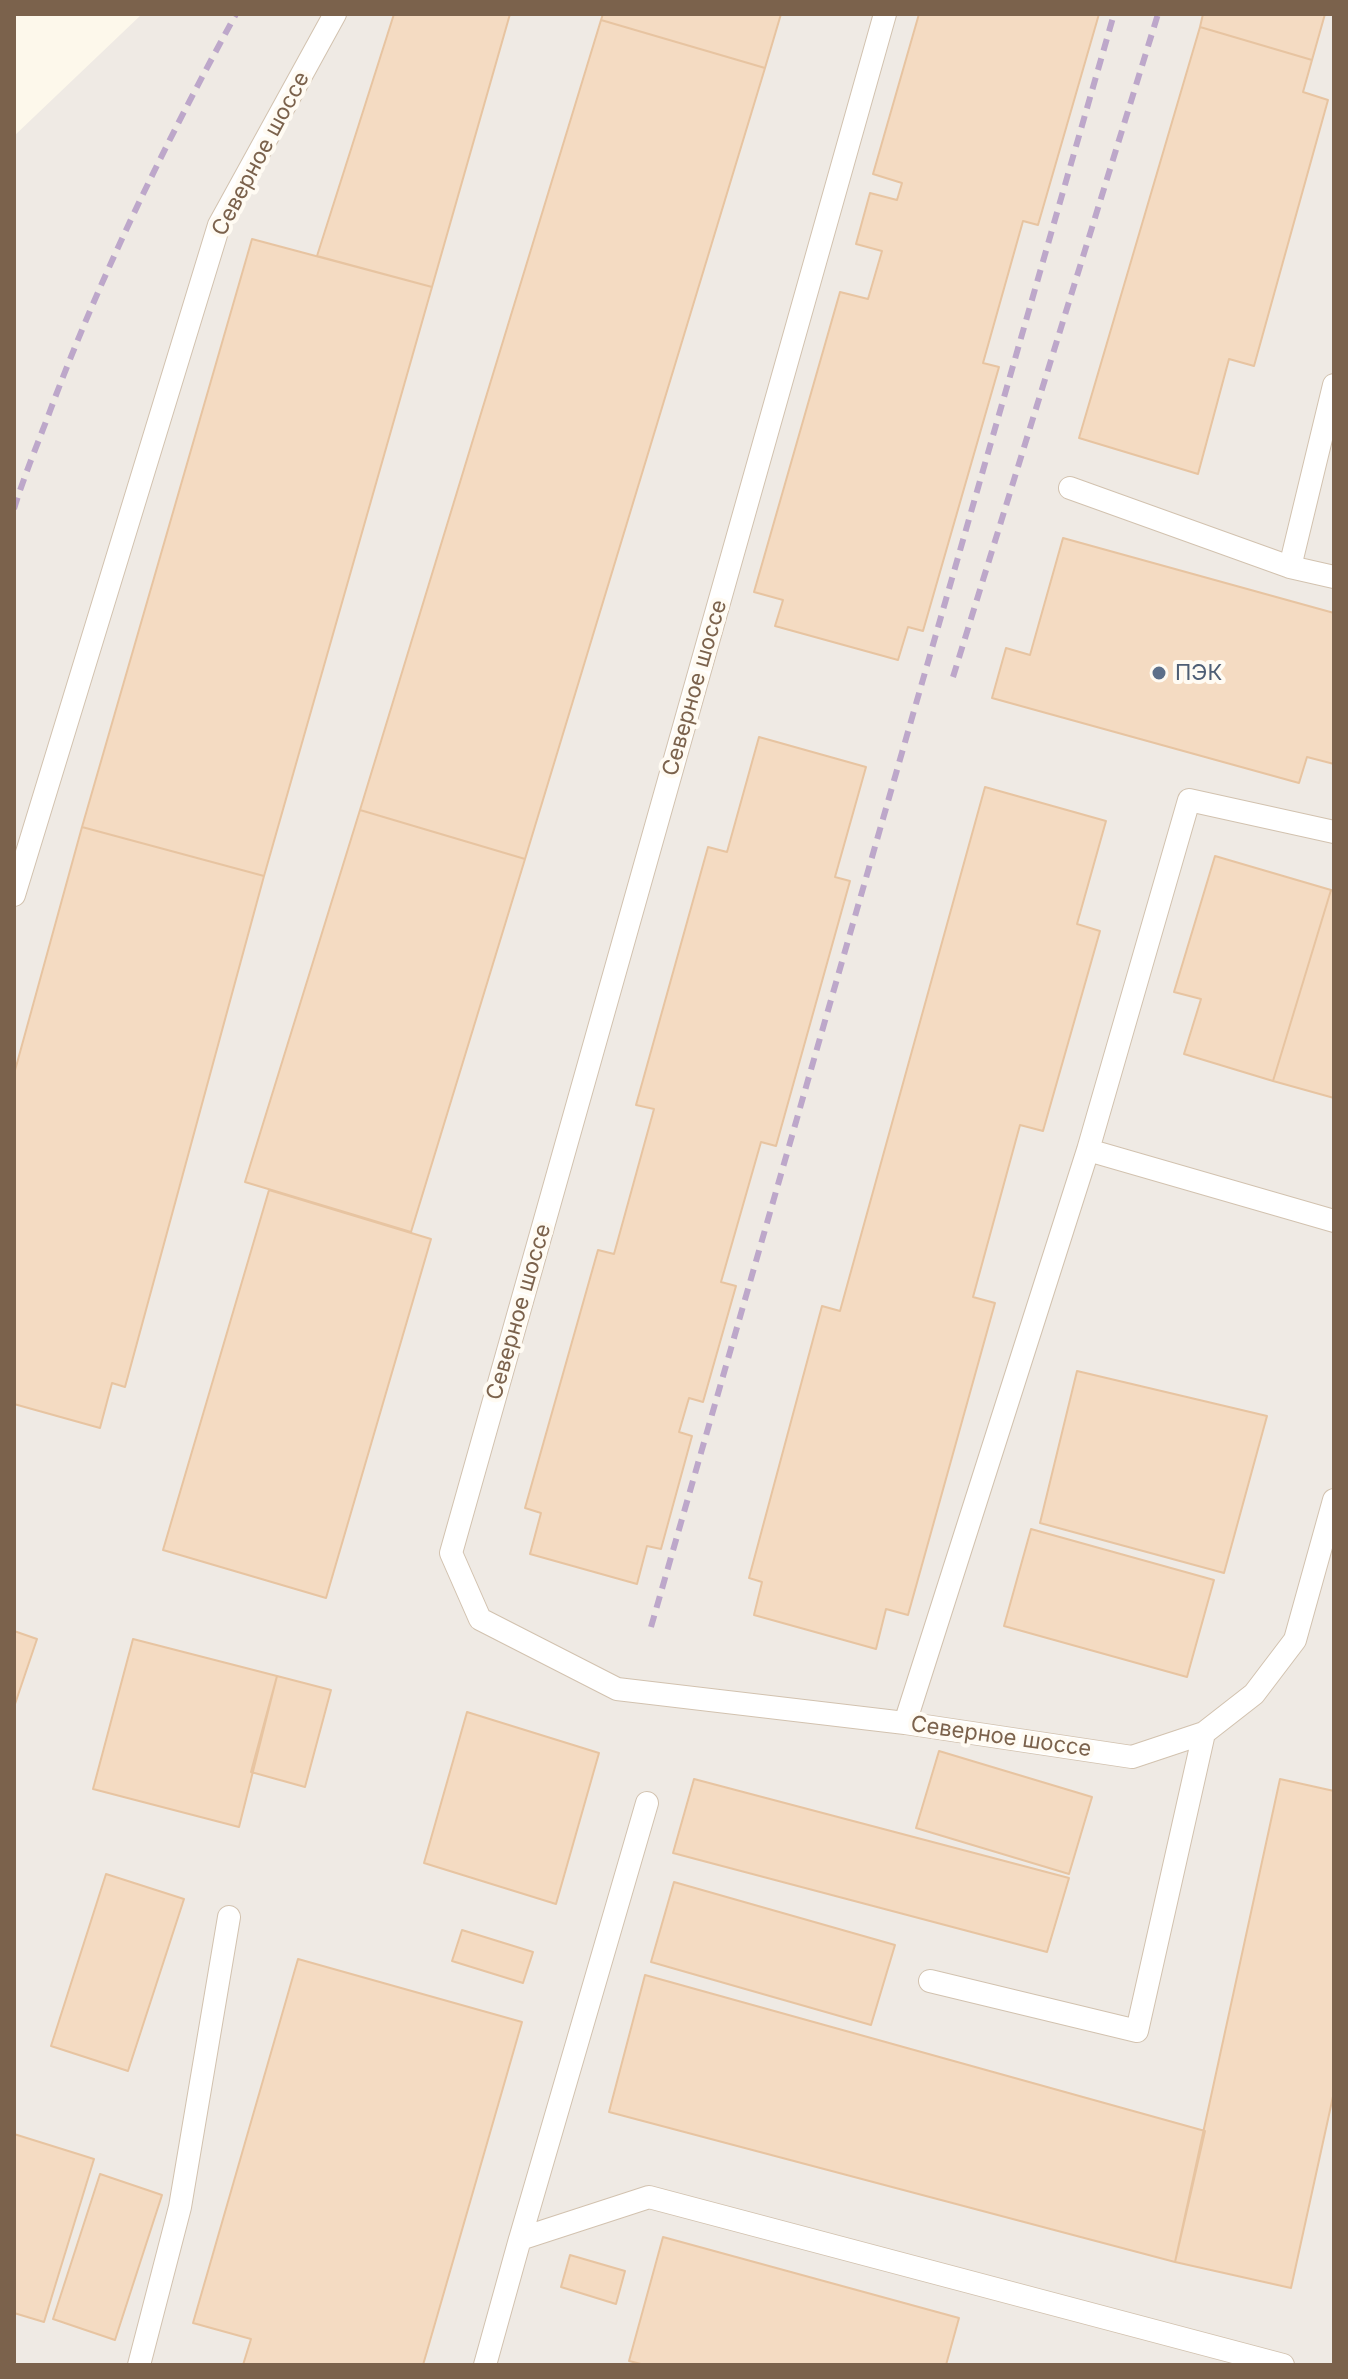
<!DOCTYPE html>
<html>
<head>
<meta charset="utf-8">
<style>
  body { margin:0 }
  #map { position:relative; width:1348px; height:2379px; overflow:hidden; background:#fdf8eb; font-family:Inter,sans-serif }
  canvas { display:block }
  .frame { position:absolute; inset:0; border:16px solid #7b624c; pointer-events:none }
</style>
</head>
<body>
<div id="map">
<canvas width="1348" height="2379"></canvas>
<div class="frame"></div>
</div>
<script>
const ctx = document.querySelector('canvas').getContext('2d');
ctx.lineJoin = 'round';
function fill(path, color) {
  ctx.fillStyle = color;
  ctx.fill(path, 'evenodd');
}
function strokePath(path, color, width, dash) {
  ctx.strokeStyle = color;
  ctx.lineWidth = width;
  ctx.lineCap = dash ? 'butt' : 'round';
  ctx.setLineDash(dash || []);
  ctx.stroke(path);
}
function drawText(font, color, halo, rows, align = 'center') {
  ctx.font = font + ' Inter,sans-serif';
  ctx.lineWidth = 8;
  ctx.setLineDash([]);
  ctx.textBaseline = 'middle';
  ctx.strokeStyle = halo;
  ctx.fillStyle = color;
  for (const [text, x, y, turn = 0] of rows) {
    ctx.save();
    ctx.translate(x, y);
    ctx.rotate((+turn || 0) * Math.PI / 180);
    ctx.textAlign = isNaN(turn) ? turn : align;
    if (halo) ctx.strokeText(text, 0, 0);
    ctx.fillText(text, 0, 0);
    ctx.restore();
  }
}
const industrial = new Path2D(`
  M 142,14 L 1334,14 L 1334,2365 L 14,2365 L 14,136 Z`);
const building = new Path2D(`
  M 394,14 L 510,14 L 432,287 L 317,256 Z
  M 603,14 L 781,14 L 765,68 L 601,20 Z
  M 919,14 L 1099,14 L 1038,225 L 1023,221 L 983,363 L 999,367 L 923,631 L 908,627 L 898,660 L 775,626 L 783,600 L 754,592 L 840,292 L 868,299 L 882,251 L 856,244 L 870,193 L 897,200 L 902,183 L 873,174 Z
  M 1203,14 L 1325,14 L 1312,60 L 1200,27 Z
  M 601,20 L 765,68 L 525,859 L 360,810 Z
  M 1200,27 L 1312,60 L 1303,92 L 1328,100 L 1254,366 L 1229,359 L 1198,474 L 1079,438 Z
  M 252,239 L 432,287 L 264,876 L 82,827 Z
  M 1063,538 L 1334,613 L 1334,764 L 1307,757 L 1299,783 L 992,698 L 1006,648 L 1030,655 Z
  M 759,737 L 866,767 L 835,877 L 850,881 L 776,1146 L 761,1142 L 721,1282 L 736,1286 L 703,1402 L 689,1398 L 679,1432 L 692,1436 L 661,1549 L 647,1546 L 637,1584 L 530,1554 L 541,1513 L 525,1508 L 598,1250 L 614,1254 L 654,1109 L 636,1105 L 708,847 L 727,852 Z
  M 985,787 L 1106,821 L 1077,924 L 1100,931 L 1043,1131 L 1020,1125 L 973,1297 L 995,1303 L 908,1615 L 886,1609 L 876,1649 L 754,1615 L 762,1582 L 749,1578 L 822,1306 L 840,1311 Z
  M 360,810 L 525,859 L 411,1232 L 245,1182 Z
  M 82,827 L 264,876 L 125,1387 L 112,1383 L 100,1428 L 14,1404 L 14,1074 Z
  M 1215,856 L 1331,890 L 1273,1081 L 1184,1054 L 1201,999 L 1174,992 Z
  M 1331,890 L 1334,891 L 1334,1098 L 1273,1081 Z
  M 269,1190 L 431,1239 L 326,1598 L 163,1550 Z
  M 1077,1371 L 1267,1416 L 1224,1573 L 1040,1523 Z
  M 1031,1529 L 1214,1580 L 1187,1677 L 1004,1626 Z
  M 14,1631 L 37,1639 L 14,1707 Z
  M 133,1639 L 277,1676 L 239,1827 L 93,1789 Z
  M 277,1676 L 331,1690 L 305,1787 L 251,1772 Z
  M 467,1712 L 599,1753 L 556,1904 L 424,1863 Z
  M 939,1751 L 1092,1797 L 1069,1874 L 916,1828 Z
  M 694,1779 L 1069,1878 L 1047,1952 L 673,1853 Z
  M 1280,1779 L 1334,1791 L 1334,2092 L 1291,2288 L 1175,2262 Z
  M 106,1874 L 184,1899 L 128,2071 L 51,2046 Z
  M 674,1882 L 895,1945 L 871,2025 L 651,1962 Z
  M 462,1930 L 533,1952 L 523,1983 L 452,1961 Z
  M 298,1959 L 522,2022 L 423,2365 L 243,2365 L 251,2339 L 193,2323 Z
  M 645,1975 L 1205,2131 L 1175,2262 L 609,2112 Z
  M 14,2134 L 94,2159 L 44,2322 L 14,2313 Z
  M 100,2174 L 162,2195 L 115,2340 L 53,2319 Z
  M 663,2237 L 959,2318 L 946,2365 L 645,2365 L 629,2361 Z
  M 570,2255 L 625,2271 L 616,2304 L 561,2287 Z`);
const lane = new Path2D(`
  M 885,14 L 451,1553 L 480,1619 L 617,1689 L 905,1723 L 1132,1757 L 1204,1733 L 1254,1694 L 1295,1640 L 1334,1500
  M 1334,385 L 1290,567 L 1334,577
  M 1070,488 L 1290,567
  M 14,895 L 219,225 L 335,14
  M 1088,1150 L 1334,1221
  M 905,1723 L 1088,1150 L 1189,800 L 1334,832
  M 647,1803 L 520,2239 L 649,2197 L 1283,2365
  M 930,1981 L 1137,2031 L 1204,1733
  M 139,2365 L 180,2207 L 229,1917
  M 485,2365 L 520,2239`);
const rail = new Path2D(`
  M 14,509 C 24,476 38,443 50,411 C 101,274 166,142 236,14
  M 953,677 L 1158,14
  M 651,1627 L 1114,14`);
const markers = [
  [1159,673,8,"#5c6f8a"]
];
const streetNames = [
  ["Северное шоссе",261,154,-62],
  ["Северное шоссе",695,688,-74],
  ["Северное шоссе",519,1312,-74],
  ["Северное шоссе",1001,1737,8]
];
const serviceNames = [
  ["ПЭК",1175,673]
];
fill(industrial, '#efeae4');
fill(building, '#f4dbc2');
strokePath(building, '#e7c4a1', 2);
strokePath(lane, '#d2c2af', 24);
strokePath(lane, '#fff', 22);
strokePath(rail, '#bda7ca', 6, [12, 8]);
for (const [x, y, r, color] of markers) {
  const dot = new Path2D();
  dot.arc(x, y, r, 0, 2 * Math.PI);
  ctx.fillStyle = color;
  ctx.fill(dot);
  strokePath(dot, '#fffbf3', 3);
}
drawText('22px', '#7b624c', '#fffbf3', streetNames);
drawText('22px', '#4e5e75', '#fffbf3', serviceNames, 'left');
</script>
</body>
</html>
